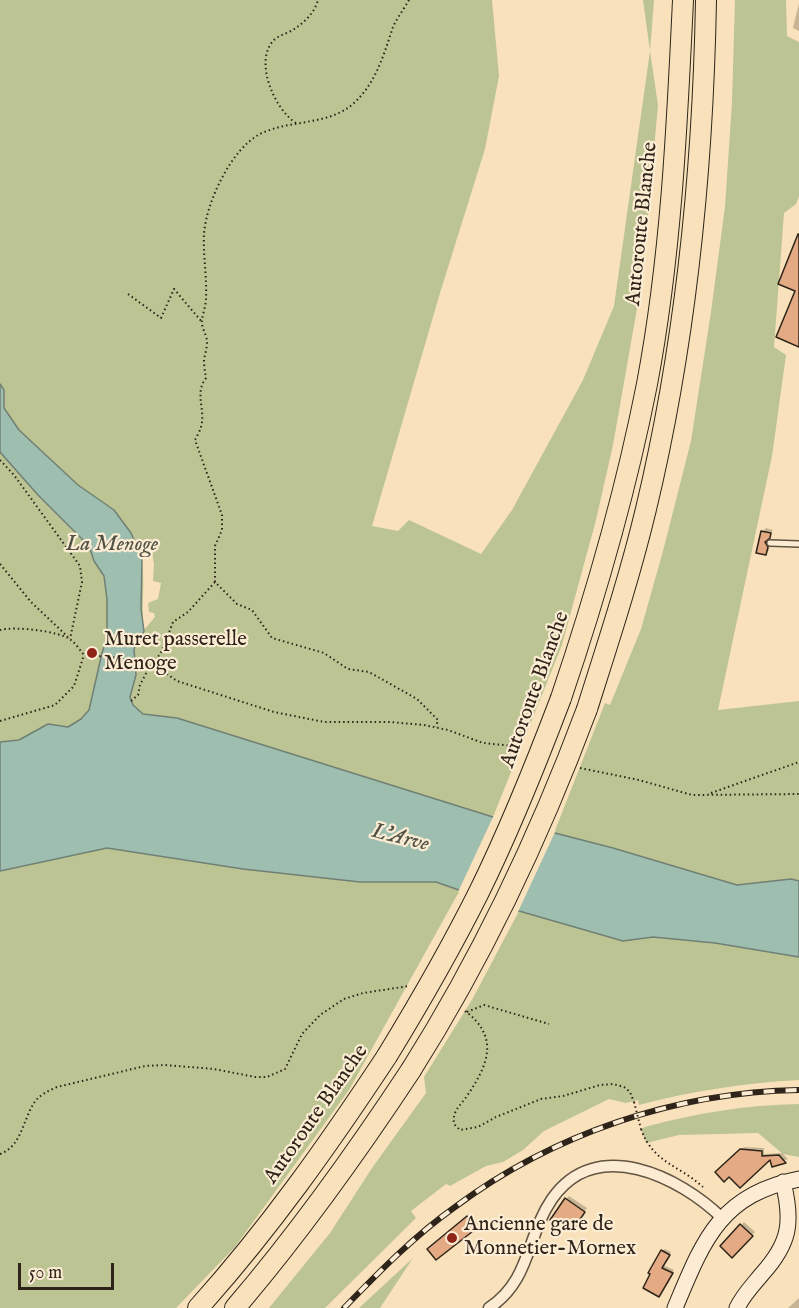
<!DOCTYPE html>
<html>
<head>
<meta charset="utf-8">
<style>
  body { margin:0 }
  #map { position:relative; width:799px; height:1308px; overflow:hidden; background:#f9e2bb; font-family:"IM FELL English",serif }
  canvas { display:block }
  .scale { position:absolute; left:18px; top:1263px; width:96px; height:27px; box-sizing:border-box; border:3px solid #2e2419; border-top:0; padding-left:8px; font-size:18px; line-height:21px; white-space:nowrap; color:#2e2419; -webkit-text-stroke:4px #fbecd3; paint-order:stroke }
</style>
</head>
<body>
<div id="map">
<canvas width="799" height="1308"></canvas>
<div class="scale">50 m</div>
</div>
<script>
const ctx = document.querySelector('canvas').getContext('2d');
ctx.lineJoin = 'round';
function fill(path, color) {
  ctx.fillStyle = color;
  ctx.fill(path, 'evenodd');
}
function strokePath(path, color, width, dash) {
  ctx.strokeStyle = color;
  ctx.lineWidth = width;
  ctx.lineCap = dash ? 'butt' : 'round';
  ctx.setLineDash(dash || []);
  ctx.stroke(path);
}
function drawText(font, color, halo, rows, align = 'center') {
  ctx.font = font + ' "IM FELL English",serif';
  ctx.lineWidth = 4.5;
  ctx.setLineDash([]);
  ctx.textBaseline = 'middle';
  ctx.strokeStyle = halo;
  ctx.fillStyle = color;
  for (const [text, x, y, turn = 0] of rows) {
    ctx.save();
    ctx.translate(x, y);
    ctx.rotate((+turn || 0) * Math.PI / 180);
    ctx.textAlign = isNaN(turn) ? turn : align;
    if (halo) ctx.strokeText(text, 0, 0);
    ctx.fillText(text, 0, 0);
    ctx.restore();
  }
}
const green = new Path2D(`
  M 0,0 L 492,0 L 499,76 L 485,149 L 440,293 L 372,526 L 398,531 L 409,520 L 481,554 L 512,510 L 583,380 L 614,306 L 650,51 L 643,0 L 654,0 L 650,51 L 658,105 L 642,280 L 613,445 L 596,520 L 562,645 L 493,817 L 177,718 L 143,715 L 81,719 L 68,727 L 48,724 L 19,740 L 0,742 ZM 147,550 L 152,553 L 154,564 L 153,581 L 161,583 L 158,599 L 148,603 L 149,612 L 154,613 L 155,617 L 144,630 C 140,607 148,571 138,551 Z
  M 735,0 L 786,0 L 787,36 L 799,42 L 799,196 L 796,204 L 784,213 L 774,347 L 786,355 L 772,456 L 718,710 L 799,701 L 799,881 L 791,879 L 737,885 L 554,833 L 605,703 L 610,705 L 641,629 L 663,551 L 691,441 L 711,312 L 725,207 L 732,102 Z
  M 107,848 L 243,869 L 360,882 L 436,882 L 460,890 L 349,1090 L 235,1247 L 176,1308 L 0,1308 L 0,871 Z
  M 519,911 L 623,941 L 653,937 L 715,943 L 799,957 L 799,1080 C 744,1083 692,1091 639,1105 L 638,1100 L 626,1103 L 609,1099 L 544,1131 L 523,1150 L 503,1162 L 486,1166 L 450,1186 L 446,1184 L 411,1211 L 416,1218 L 325,1308 L 269,1308 L 330,1233 L 372,1168 L 426,1093 L 424,1077 L 473,998 Z
  M 799,1104 L 799,1157 L 783,1154 L 758,1133 L 679,1135 L 646,1143 L 641,1129 L 645,1127 C 696,1113 746,1105 799,1104 Z
  M 413,1258 L 380,1308 L 359,1308 Z`);
const water = new Path2D(`
  M 0,384 L 4,390 L 4,408 L 19,430 L 78,485 L 114,510 L 131,533 L 142,560 L 141,609 L 144,631 L 134,649 L 136,675 L 130,697 L 133,705 L 143,714 L 177,718 L 493,817 L 613,848 L 737,885 L 791,879 L 799,881 L 799,957 L 715,943 L 653,937 L 623,941 L 519,911 L 436,882 L 360,882 L 243,869 L 107,848 L 0,871 L 0,742 L 19,740 L 48,724 L 68,727 L 81,719 L 89,710 L 102,653 L 107,638 L 107,599 L 104,576 L 94,561 L 89,546 L 38,495 L 0,452 Z`);
const pier = new Path2D(`
  M 494,815 L 556,830 L 517,914 L 458,892 Z`);
const shadow = new Path2D(`
  M 799,3 L 799,31 L 793,28 Z
  M 766,528 L 773,530 L 768,538 L 770,543 L 769,550 L 765,554 L 758,552 L 763,531 Z
  M 744,1147 L 764,1148 L 764,1154 L 782,1153 L 788,1159 L 773,1165 L 771,1157 L 729,1175 L 717,1172 Z
  M 569,1196 L 587,1208 L 576,1224 L 562,1219 L 566,1199 Z
  M 471,1214 L 479,1224 L 476,1227 L 432,1246 Z
  M 744,1222 L 755,1232 L 732,1256 L 722,1246 Z
  M 665,1249 L 671,1252 L 663,1265 L 674,1270 L 661,1293 L 662,1251 Z
  M 799,1298 L 799,1308 L 788,1308 Z`);
const building = new Path2D(`
  M 798,234 L 799,234 L 799,347 L 776,337 L 795,291 L 778,284 Z
  M 761,531 L 771,533 L 770,538 L 765,542 L 768,547 L 766,555 L 756,553 Z
  M 740,1149 L 762,1151 L 762,1156 L 779,1155 L 786,1163 L 772,1167 L 770,1160 L 740,1188 L 729,1177 L 724,1182 L 715,1172 Z
  M 565,1198 L 585,1212 L 573,1230 L 562,1221 L 558,1226 L 550,1220 Z
  M 467,1216 L 477,1228 L 436,1260 L 427,1249 Z
  M 740,1224 L 753,1236 L 732,1258 L 720,1246 Z
  M 661,1250 L 670,1255 L 662,1268 L 673,1273 L 659,1297 L 643,1288 L 650,1274 L 648,1273 Z`);
const path = new Path2D(`
  M 409,0 C 404,9 397,18 393,27 C 384,54 376,83 354,103 C 329,126 290,119 260,134 C 231,149 206,203 204,234 C 203,255 207,277 206,298 C 206,305 203,313 202,320 C 201,328 207,335 207,342 C 207,348 205,354 204,360 C 204,366 205,372 206,378 C 194,394 206,410 201,427 C 200,431 197,436 195,440 L 222,515 L 222,530 L 215,546 L 215,582 L 237,604 L 252,610 L 272,638 L 324,653 L 348,669 L 369,672 L 417,699 L 438,720 L 436,727
  M 296,123 C 275,110 253,61 274,40 C 278,36 285,34 291,31 C 303,24 314,14 318,0
  M 128,294 L 161,318 L 174,289 L 202,322
  M 0,460 L 14,475 L 80,566 L 82,582 L 70,639
  M 0,564 L 31,602 L 68,637
  M 0,630 C 14,626 60,631 71,640 C 76,644 80,650 84,655 L 147,660 L 177,681 L 274,712 L 324,722 L 390,722 L 424,725 L 448,730 L 483,743 L 524,747
  M 131,701 L 138,695 L 140,685 L 152,662 L 156,660 L 163,649 L 173,622 L 188,612 L 215,582
  M 0,721 L 55,705 L 74,686 L 84,655
  M 580,768 L 639,780 L 692,795 L 799,794
  M 711,793 L 799,762
  M 465,1011 C 500,1037 488,1065 467,1096 C 460,1106 452,1111 454,1124 L 460,1130 L 478,1127 L 496,1117 L 541,1099 L 563,1096 L 600,1085 L 613,1084 L 624,1087 L 630,1092 L 634,1102
  M 467,1012 L 484,1005 L 549,1024
  M 641,1129 C 653,1163 679,1165 703,1187
  M 0,1154 C 21,1147 23,1120 34,1103 C 39,1095 48,1091 57,1087 L 145,1066 L 165,1065 L 214,1069 L 255,1077 L 267,1077 L 285,1069 L 302,1034 L 320,1015 L 344,999 L 363,993 L 409,986`);
const service = new Path2D(`
  M 770,543 L 799,544`);
const minor = new Path2D(`
  M 489,1308 C 531,1280 526,1237 552,1199 C 596,1135 680,1177 722,1218`);
const secondary = new Path2D(`
  M 675,1308 C 703,1241 720,1194 799,1179
  M 737,1308 C 743,1295 753,1285 762,1274 C 790,1243 793,1222 783,1182`);
const motorway = new Path2D(`
  M 561,698 C 596,595 626,491 647,384 C 671,257 677,128 683,0
  M 587,709 C 608,643 630,576 646,509 C 686,342 703,171 706,0
  M 198,1308 C 269,1229 329,1144 387,1056
  M 235,1308 C 299,1233 357,1152 411,1070`);
const rail = new Path2D(`
  M 344,1308 C 379,1272 414,1236 455,1207 C 553,1134 676,1092 799,1090`);
const pathBridge = new Path2D(`
  M 634,1102 L 641,1129`);
const motorwayBridge = new Path2D(`
  M 387,1056 C 420,1002 451,948 479,892 C 510,829 536,764 561,698
  M 411,1070 C 483,956 540,835 587,709`);
const markers = [
  [92,653,6,"#8f2418"],
  [452,1238,6,"#8f2418"]
];
const streetNames = [
  ["Autoroute Blanche",643,224,-84],
  ["Autoroute Blanche",536,690,-70],
  ["Autoroute Blanche",317,1115,-55]
];
const poiNames = [
  ["Muret passerelle",104,641],
  ["Menoge",104,665],
  ["Ancienne gare de",464,1226],
  ["Monnetier-Mornex",464,1250]
];
const waterNames = [
  ["La Menoge",112,545],
  ["L'Arve",400,839,14]
];
fill(green, '#bbc492');
fill(water, '#9ebeb0');
strokePath(water, '#718074', 1.5);
fill(pier, '#f9e2bb');
fill(shadow, '#0003');
fill(building, '#e3aa84');
strokePath(building, '#2e2419', 1.5);
strokePath(service, '#615442', 8);
strokePath(minor, '#615442', 13);
strokePath(secondary, '#2e2419', 17);
strokePath(motorway, '#2e2419', 22);
strokePath(path, '#2e2419', 2, [1.5, 3]);
strokePath(service, '#fbecd3', 5);
strokePath(minor, '#fbecd3', 10);
strokePath(secondary, '#fbecd3', 15);
strokePath(motorway, '#f9e2bb', 20);
strokePath(rail, '#2e2419', 6);
strokePath(rail, '#fbecd3', 4, [11]);
strokePath(motorwayBridge, '#2e2419', 22, []);
strokePath(pathBridge, '#2e2419', 2, [1.5, 3]);
strokePath(motorwayBridge, '#f9e2bb', 20);
for (const [x, y, r, color] of markers) {
  const dot = new Path2D();
  dot.arc(x, y, r, 0, 2 * Math.PI);
  ctx.fillStyle = color;
  ctx.fill(dot);
  strokePath(dot, '#fbecd3', 2);
}
drawText('21px', '#2e2419', '#fbecd3', streetNames);
drawText('21px', '#2e2419', '#fbecd3', poiNames, 'left');
drawText('italic 22px', '#505246', '#fbecd3', waterNames);
</script>
</body>
</html>
